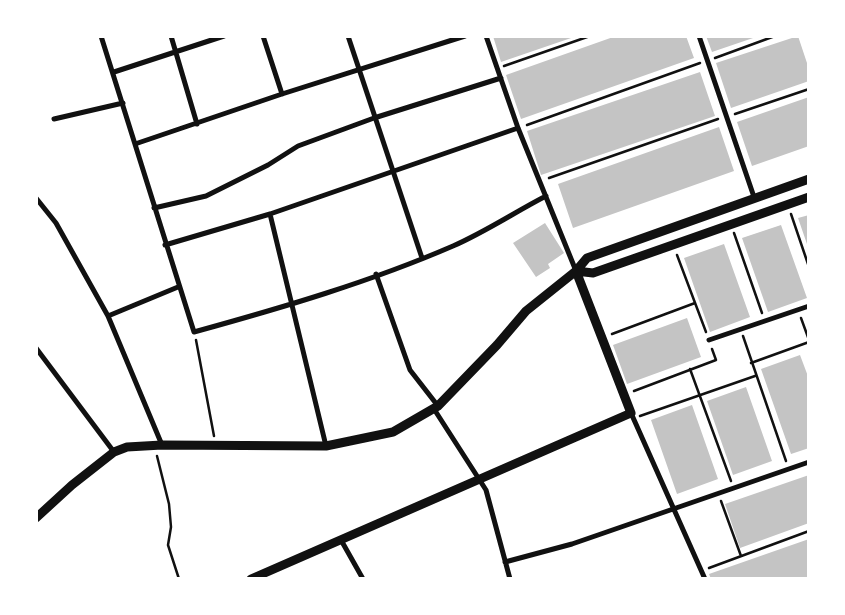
<!DOCTYPE html>
<html>
<head>
<meta charset="utf-8">
<style>
  body { margin:0 }
  #map { position:relative; width:845px; height:615px; overflow:hidden; background:#fff; font-family:Mulish,sans-serif }
  canvas { display:block }
  .frame { position:absolute; inset:0; border:38px solid #fff; pointer-events:none }
</style>
</head>
<body>
<div id="map">
<canvas width="845" height="615"></canvas>
<div class="frame"></div>
</div>
<script>
const ctx = document.querySelector('canvas').getContext('2d');
ctx.lineJoin = 'round';
function fill(path, color) {
  ctx.fillStyle = color;
  ctx.fill(path, 'evenodd');
}
function strokePath(path, color, width, dash) {
  ctx.strokeStyle = color;
  ctx.lineWidth = width;
  ctx.lineCap = dash ? 'butt' : 'round';
  ctx.setLineDash(dash || []);
  ctx.stroke(path);
}
const building = new Path2D(`
  M 493,36 L 574,36 L 574,37 L 501,62 Z
  M 616,36 L 686,36 L 694,58 L 521,119 L 506,75 Z
  M 706,36 L 756,36 L 756,37 L 712,52 Z
  M 798,36 L 809,69 L 809,81 L 731,108 L 716,63 Z
  M 700,72 L 715,116 L 541,175 L 527,131 Z
  M 809,97 L 809,146 L 752,166 L 737,122 Z
  M 719,127 L 734,171 L 573,228 L 558,184 Z
  M 809,215 L 809,247 L 808,247 L 798,218 Z
  M 545,223 L 564,253 L 548,264 L 550,268 L 536,277 L 513,243 Z
  M 781,225 L 807,298 L 768,312 L 742,238 Z
  M 724,244 L 750,317 L 710,332 L 684,258 Z
  M 687,318 L 701,357 L 627,384 L 613,345 Z
  M 800,355 L 809,379 L 809,448 L 791,454 L 761,369 Z
  M 746,387 L 772,461 L 733,475 L 707,401 Z
  M 692,405 L 718,479 L 677,494 L 651,420 Z
  M 809,475 L 809,523 L 740,548 L 725,504 Z
  M 809,539 L 809,579 L 711,579 L 709,574 Z`);
const path = new Path2D(`
  M 715,58 L 775,36
  M 504,66 L 590,36
  M 735,114 L 809,89
  M 527,125 L 700,63
  M 549,178 L 718,119
  M 791,214 L 809,267
  M 734,233 L 762,313
  M 677,255 L 706,332
  M 801,318 L 809,340
  M 612,334 L 695,303
  M 743,336 L 786,461
  M 196,340 L 214,436
  M 751,363 L 809,342
  M 690,369 L 731,481
  M 634,391 L 716,360 L 712,349
  M 640,416 L 755,376
  M 157,456 L 169,504 L 171,527 L 168,545 L 179,579
  M 721,501 L 741,556
  M 709,568 L 809,531`);
const minor = new Path2D(`
  M 101,36 L 194,332 C 281,308 370,282 453,246 C 485,232 515,212 546,196
  M 171,36 L 197,124
  M 263,36 L 282,94
  M 348,36 L 422,258
  M 486,36 L 518,128 L 576,271
  M 699,36 L 754,197
  M 114,72 L 224,36
  M 54,119 L 123,103
  M 135,144 L 282,94 L 465,36
  M 36,198 L 56,223 L 108,316 L 162,445
  M 154,208 L 206,196 L 268,165 L 298,146 L 374,118 L 501,78
  M 270,214 L 326,446
  M 165,245 L 270,214 L 518,128
  M 376,274 L 410,370 L 438,406
  M 108,316 L 178,287
  M 709,340 L 809,306
  M 36,348 L 114,452
  M 434,409 L 486,490 L 510,579
  M 631,413 L 705,579
  M 341,540 L 363,579
  M 505,562 L 572,544 L 809,462`);
const tertiary = new Path2D(`
  M 576,271 L 593,273 L 809,197
  M 36,518 L 72,485 L 114,452 L 127,447 L 162,445 L 326,446 L 393,432 L 438,406 L 497,345 L 526,311 L 576,271 L 587,258 L 809,179
  M 251,579 L 631,413 L 576,271`);
fill(building, '#c4c4c4');
strokePath(path, '#111', 2.5);
strokePath(minor, '#111', 5);
strokePath(tertiary, '#111', 9);
</script>
</body>
</html>
